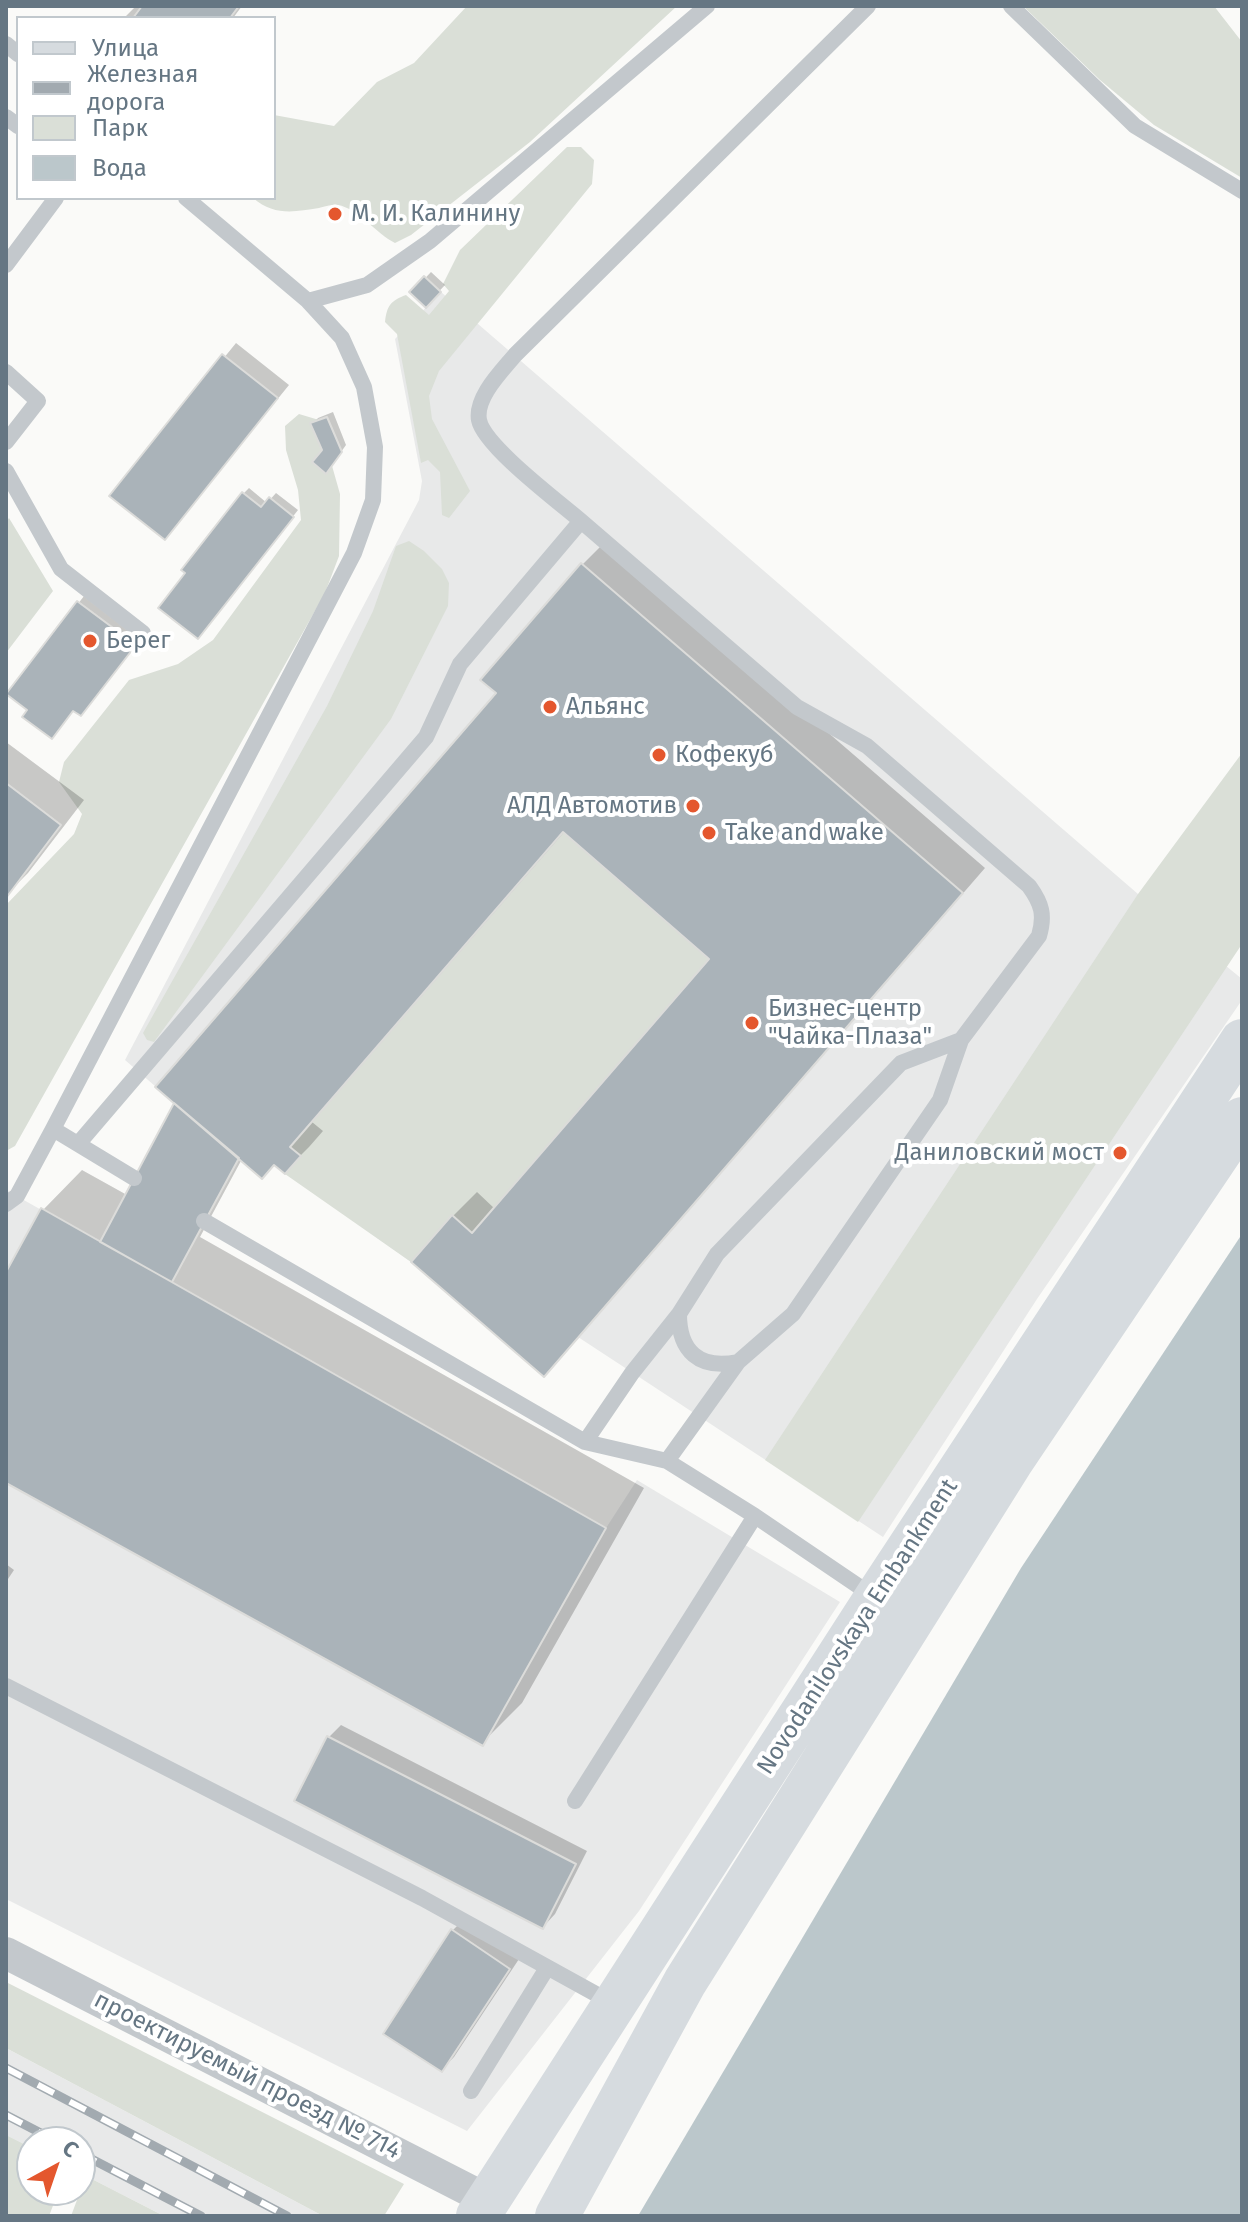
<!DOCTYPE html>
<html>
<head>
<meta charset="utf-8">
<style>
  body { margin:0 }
  #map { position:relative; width:1248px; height:2222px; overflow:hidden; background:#fafaf8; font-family:"Fira Sans",sans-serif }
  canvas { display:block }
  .frame { position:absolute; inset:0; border:8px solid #657683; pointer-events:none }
  .legend { position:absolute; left:16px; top:16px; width:260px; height:184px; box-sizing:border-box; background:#fff; border:2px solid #c1c8cd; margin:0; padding:10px 14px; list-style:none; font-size:24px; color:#657683 }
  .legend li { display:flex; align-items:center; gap:16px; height:40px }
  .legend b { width:40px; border:2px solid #c1c8cd }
  .north { position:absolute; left:16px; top:2126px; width:80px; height:80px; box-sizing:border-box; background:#fff; border:2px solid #c1c8cd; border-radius:50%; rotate:40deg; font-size:22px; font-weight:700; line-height:32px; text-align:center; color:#657683 }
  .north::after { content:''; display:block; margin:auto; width:28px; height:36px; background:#e4572e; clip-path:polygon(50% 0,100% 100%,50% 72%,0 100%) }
</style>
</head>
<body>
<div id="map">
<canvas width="1248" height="2222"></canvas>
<div class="frame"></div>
<ul class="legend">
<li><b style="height:10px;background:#d6dbdf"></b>Улица</li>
<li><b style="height:10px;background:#a2aab0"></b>Железная дорога</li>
<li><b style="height:22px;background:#dadfd7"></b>Парк</li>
<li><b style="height:22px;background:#bbc7cb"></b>Вода</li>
</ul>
<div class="north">С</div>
</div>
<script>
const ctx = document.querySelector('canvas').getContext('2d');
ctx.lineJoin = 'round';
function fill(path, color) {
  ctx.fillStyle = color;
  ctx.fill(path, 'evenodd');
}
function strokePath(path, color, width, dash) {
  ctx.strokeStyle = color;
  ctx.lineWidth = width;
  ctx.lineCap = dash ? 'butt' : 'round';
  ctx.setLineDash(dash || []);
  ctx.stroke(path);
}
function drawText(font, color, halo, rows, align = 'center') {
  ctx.font = font + ' "Fira Sans",sans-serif';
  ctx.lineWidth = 8;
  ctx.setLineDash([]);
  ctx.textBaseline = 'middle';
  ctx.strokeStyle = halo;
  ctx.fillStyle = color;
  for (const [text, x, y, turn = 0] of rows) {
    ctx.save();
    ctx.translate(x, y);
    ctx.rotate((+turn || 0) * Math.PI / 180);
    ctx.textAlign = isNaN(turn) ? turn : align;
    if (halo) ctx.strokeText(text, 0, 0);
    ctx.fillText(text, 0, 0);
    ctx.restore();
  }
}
const built = new Path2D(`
  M 441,292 L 1138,894 L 1242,979 L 1242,1000 L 1037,1299 L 883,1537 L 578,1337 L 544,1377 L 411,1262 L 275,1165 L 262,1179 L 125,1060 L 419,500 L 422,481 L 395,339 Z
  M 6,1190 L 606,1528 L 637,1480 L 840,1602 L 639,1911 L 467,2131 L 6,1899 Z
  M 6,2048 L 323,2216 L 164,2216 L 80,2173 L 80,2142 L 32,2142 L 32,2148 L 6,2135 Z`);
const green = new Path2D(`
  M 467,6 L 677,6 L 530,142 L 411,235 L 395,243 C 377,234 357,208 338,205 C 332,204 324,207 319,208 C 294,212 274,216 253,198 L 274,198 L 274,115 L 334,126 L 377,82 L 414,63 Z
  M 1023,6 L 1214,6 L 1242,42 L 1242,178 L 1154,125 L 1100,80 Z
  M 567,147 L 581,147 L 594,160 L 592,184 L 439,371 L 429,396 L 432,419 L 470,491 L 449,518 L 442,515 L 440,472 L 428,460 L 421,463 L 397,334 L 385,322 C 387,306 390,301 406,295 L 429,315 L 449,291 L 443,284 L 460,250 Z
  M 299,414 L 319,420 L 340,494 L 339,556 L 325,593 L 15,1146 L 6,1151 L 6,905 L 74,834 L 82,814 L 59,782 L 64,762 L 129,680 L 178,664 L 213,640 L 301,520 L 298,490 L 286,450 L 285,426 Z
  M 9,518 L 53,591 L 6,653 L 6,522 Z
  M 409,541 L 424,551 L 442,569 L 449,583 L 448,606 L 391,719 L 154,1042 L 147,1040 L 143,1033 L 327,706 L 373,611 L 396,546 Z
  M 1242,753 L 1242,944 L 858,1522 L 765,1460 L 1138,894 Z
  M 563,832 L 709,959 L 472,1233 L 451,1215 L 411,1262 L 285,1174 L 301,1156 L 290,1147 Z
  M 6,1982 L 404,2184 L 384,2216 L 323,2216 L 6,2048 Z
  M 6,2135 L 32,2148 L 32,2190 L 59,2190 L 49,2216 L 6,2216 Z
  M 86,2176 L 164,2216 L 71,2216 Z`);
const water = new Path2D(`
  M 1242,1234 L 1242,2216 L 638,2216 L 1021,1568 Z`);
const shadow = new Path2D(`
  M 136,6 L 242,6 L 233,18 L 124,18 Z
  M 431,272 L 445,285 L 426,305 L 412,292 Z
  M 236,343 L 289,385 L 165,538 L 112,496 Z
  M 333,412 L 346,445 L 331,466 L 313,424 L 318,418 Z
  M 249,488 L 267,503 L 276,493 L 298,510 L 204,631 L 243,494 Z
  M 606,541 L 985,868 L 567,1350 L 544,1374 L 453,1216 L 477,1192 L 495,1209 L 712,959 L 565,831 L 312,1122 L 323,1131 L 309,1147 L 285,1171 L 275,1163 L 242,1159 L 200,1237 L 644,1488 L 522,1703 L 482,1743 L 6,1481 L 6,1276 L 43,1210 L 82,1170 L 127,1195 L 499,693 L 583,564 Z
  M 84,596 L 140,638 L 87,708 L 29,710 L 9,694 Z
  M 6,742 L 84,800 L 28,873 L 6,895 Z
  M 6,1564 L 14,1570 L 6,1582 Z
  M 341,1725 L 587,1851 L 555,1914 L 543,1927 L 329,1737 Z
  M 465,1918 L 521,1956 L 454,2057 L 442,2069 L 452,1931 Z`);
const building = new Path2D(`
  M 142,6 L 239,6 L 230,18 L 133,18 Z
  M 424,276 L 441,292 L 426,308 L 409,292 Z
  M 222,354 L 278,398 L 165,540 L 109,496 Z
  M 327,417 L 342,452 L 326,474 L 312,462 L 322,450 L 310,423 Z
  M 242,492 L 261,507 L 269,497 L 294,517 L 198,639 L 158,608 L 185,573 L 181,570 Z
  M 581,563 L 963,893 L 544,1377 L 411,1262 L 452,1215 L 472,1233 L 709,959 L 563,832 L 290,1147 L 301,1156 L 285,1174 L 274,1165 L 262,1179 L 155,1087 L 496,693 L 480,680 Z
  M 77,601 L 136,645 L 81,716 L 73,711 L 52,739 L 22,717 L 27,710 L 6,694 Z
  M 6,783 L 61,825 L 6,898 Z
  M 174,1103 L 239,1158 L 172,1282 L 100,1242 Z
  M 41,1208 L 606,1528 L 483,1746 L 6,1483 L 6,1272 Z
  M 327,1736 L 576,1864 L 543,1929 L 294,1801 Z
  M 451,1929 L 510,1969 L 442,2072 L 383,2034 Z`);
const lane = new Path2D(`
  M 1011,6 L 1135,126 L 1242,191
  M 6,44 L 18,54
  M 6,117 L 18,126
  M 6,265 L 56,198
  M 308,301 L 367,285 L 430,241 L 707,6
  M 6,372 L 38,401 L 6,442
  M 6,471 L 61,569 L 143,633
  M 581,521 L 797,707 L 867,746 L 1029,886 C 1042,904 1045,915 1039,936 L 961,1040 L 940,1100 L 793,1314 L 738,1362 L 667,1461
  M 53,1129 L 134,1178
  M 78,1144 L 426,737 L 460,664 L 581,521 C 559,502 484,446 479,420 C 475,397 502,371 515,355 L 868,6
  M 6,1204 L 17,1196 L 53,1129 L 354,553 L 373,500 L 375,447 L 364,387 L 342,338 L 308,301 L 186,198
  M 204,1221 L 585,1442 L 667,1461 L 755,1516 L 876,1598
  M 679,1314 C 679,1351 699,1370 738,1362
  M 585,1442 L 632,1373 L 679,1314 L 717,1254 L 901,1063 L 961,1040
  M 6,1686 L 422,1898 L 614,2004
  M 575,1801 L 755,1516
  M 471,2091 L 547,1968`);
const street = new Path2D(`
  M 6,1953 L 488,2200`);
const secondary = new Path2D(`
  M 478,2216 L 876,1598 L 1242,1041
  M 557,2216 L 685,1982 L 1011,1462 L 1242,1119`);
const rail = new Path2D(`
  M 6,2068 L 287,2216
  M 6,2115 L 58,2142
  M 80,2153 L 201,2216`);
const markers = [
  [335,214,8,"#e4572e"],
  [90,641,8,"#e4572e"],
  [550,707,8,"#e4572e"],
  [659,755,8,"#e4572e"],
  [693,806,8,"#e4572e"],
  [709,833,8,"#e4572e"],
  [752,1023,8,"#e4572e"],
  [1120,1153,8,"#e4572e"]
];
const poiNames = [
  ["М. И. Калинину",351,214],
  ["Берег",106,641],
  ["Альянс",566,707],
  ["Кофекуб",675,755],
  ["АЛД Автомотив",677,806,"right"],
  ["Take and wake",725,833],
  ["Бизнес-центр",768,1009],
  ["\"Чайка-Плаза\"",768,1037],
  ["Даниловский мост",1104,1153,"right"]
];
const streetNames = [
  ["Novodanilovskaya Embankment",858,1627,-57],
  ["проектируемый проезд № 714",247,2076,27]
];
fill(built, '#e8e9e9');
fill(green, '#dadfd7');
fill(water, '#bbc7cb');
fill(shadow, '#0003');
fill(building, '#aab3b9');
strokePath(building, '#dcdcda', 2);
strokePath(lane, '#c3c8cc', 16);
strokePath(street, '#c3c8cc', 32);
strokePath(secondary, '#d6dbdf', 44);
strokePath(rail, '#a2aab0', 9);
strokePath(rail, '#fff', 6, [18]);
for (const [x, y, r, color] of markers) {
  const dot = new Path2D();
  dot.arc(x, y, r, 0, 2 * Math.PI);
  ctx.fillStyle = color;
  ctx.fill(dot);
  strokePath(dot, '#fff', 3);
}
drawText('24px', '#657683', '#fff', poiNames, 'left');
drawText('24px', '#657683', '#fff', streetNames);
</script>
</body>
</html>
